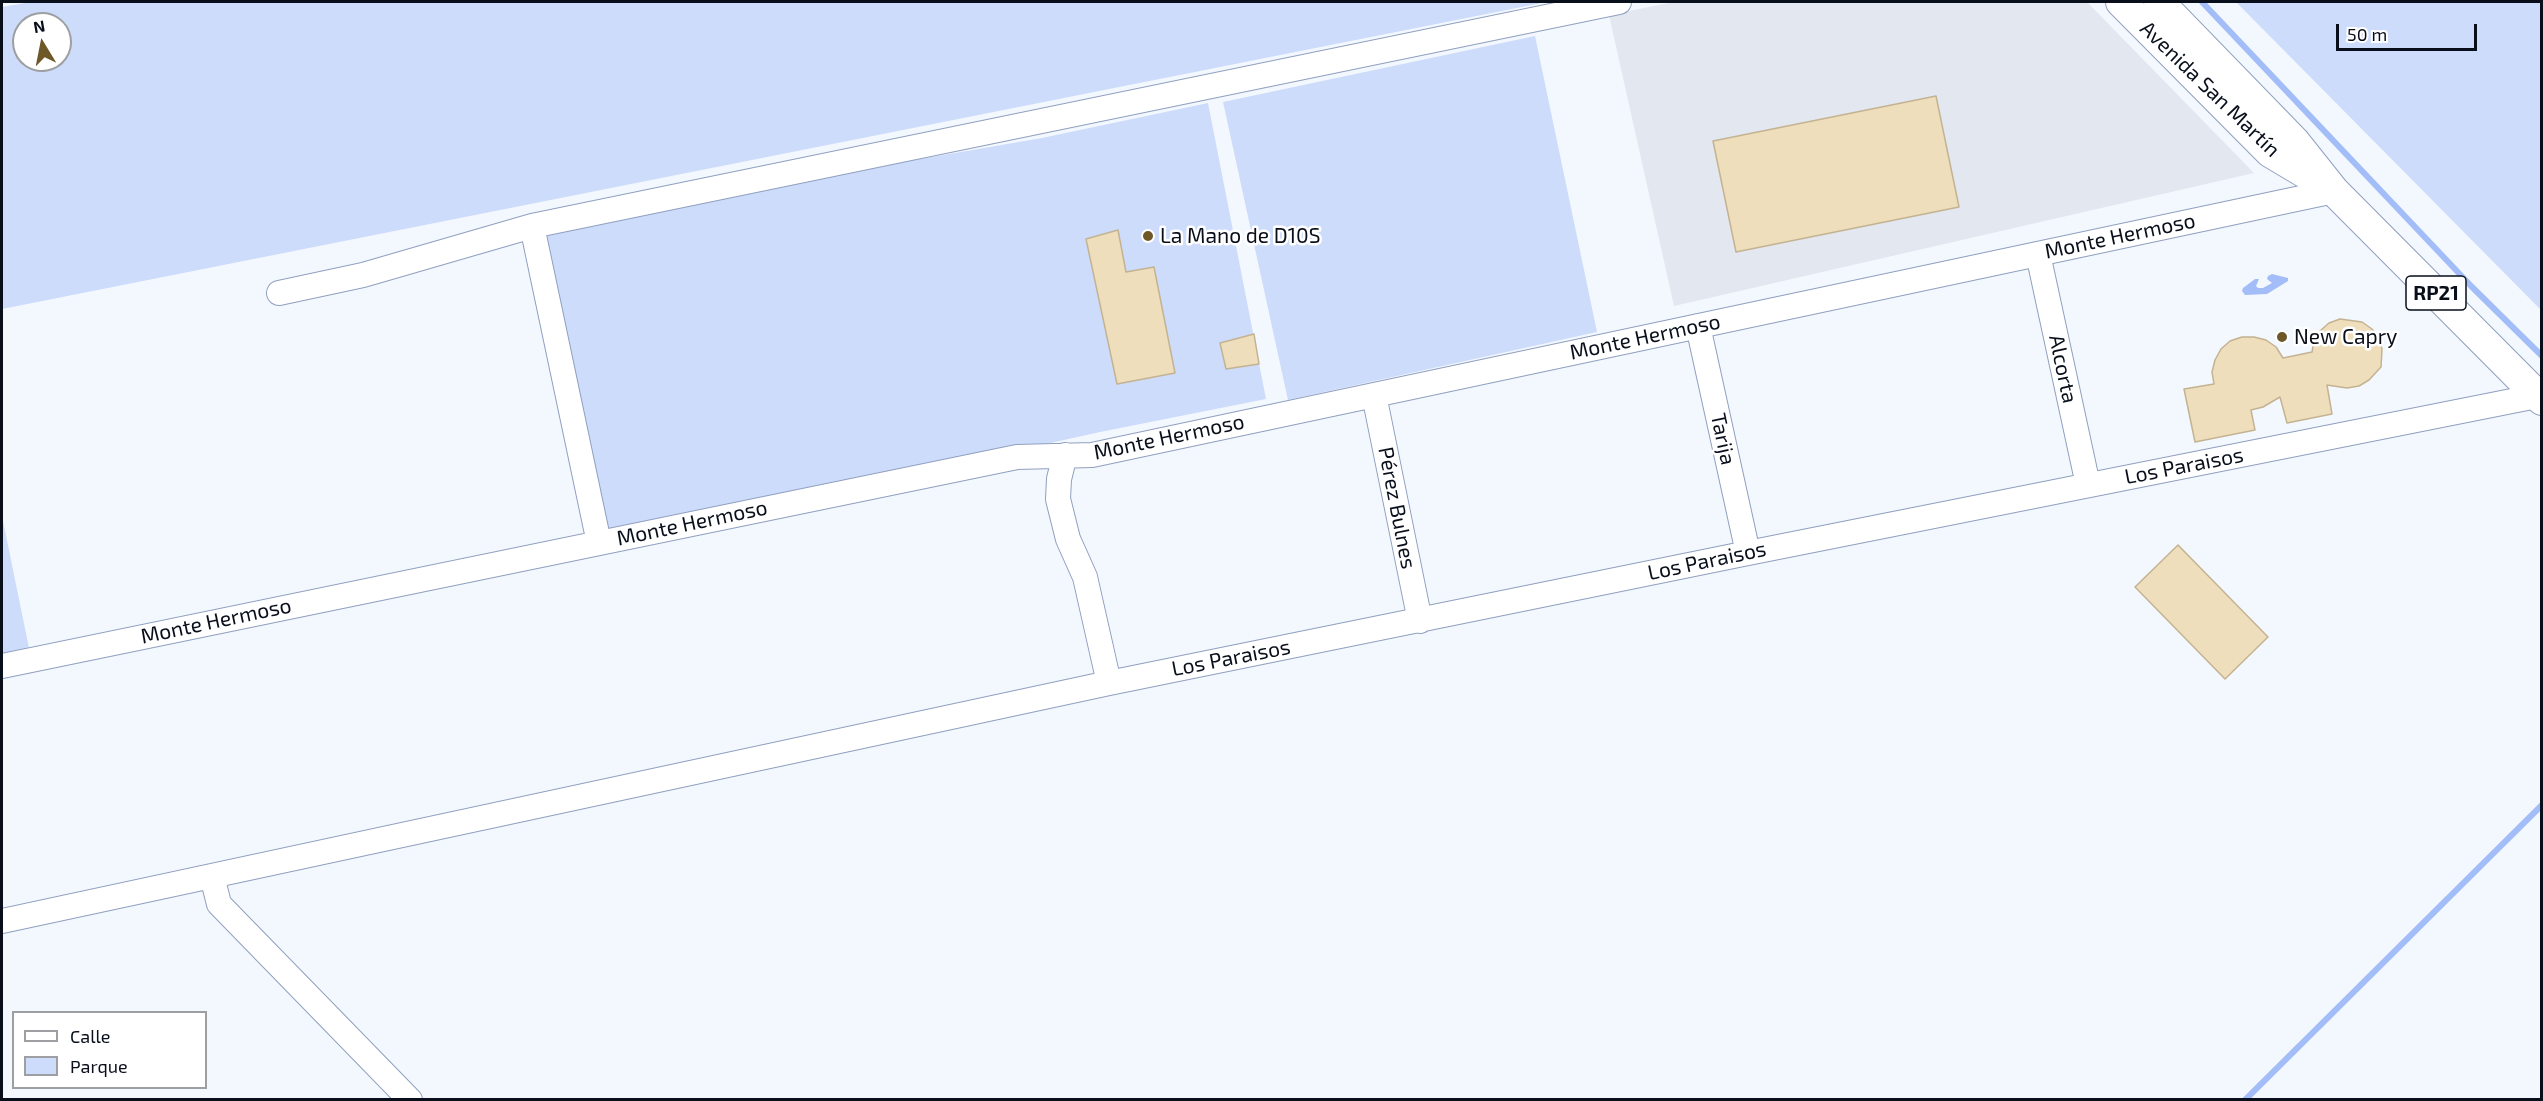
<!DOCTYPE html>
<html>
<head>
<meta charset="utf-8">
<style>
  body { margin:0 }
  #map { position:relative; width:2543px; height:1101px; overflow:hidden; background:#f3f7fe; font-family:"Exo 2",sans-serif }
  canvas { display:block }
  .frame { position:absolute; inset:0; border:3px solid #090f1a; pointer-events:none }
  .legend { position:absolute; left:12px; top:1011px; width:195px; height:78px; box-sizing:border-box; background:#fff; border:2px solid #9d9fa3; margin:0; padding:8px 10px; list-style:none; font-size:18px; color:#090f1a }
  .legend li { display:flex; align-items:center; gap:12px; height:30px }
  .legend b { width:30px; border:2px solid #9d9fa3 }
  .north { position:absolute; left:12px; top:12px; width:60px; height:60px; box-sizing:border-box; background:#fff; border:2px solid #9d9fa3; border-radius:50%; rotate:350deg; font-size:16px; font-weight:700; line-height:24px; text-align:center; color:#090f1a }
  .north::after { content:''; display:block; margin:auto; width:21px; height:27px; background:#6e5828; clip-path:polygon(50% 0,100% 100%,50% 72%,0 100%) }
  .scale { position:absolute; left:2336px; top:24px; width:141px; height:27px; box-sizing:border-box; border:3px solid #090f1a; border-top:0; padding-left:8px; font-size:18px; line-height:21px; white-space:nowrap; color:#090f1a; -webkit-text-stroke:4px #fff; paint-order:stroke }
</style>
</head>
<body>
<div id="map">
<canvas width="2543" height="1101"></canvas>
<div class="frame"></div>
<ul class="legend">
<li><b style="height:8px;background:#fff"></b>Calle</li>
<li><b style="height:16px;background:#cddcfb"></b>Parque</li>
</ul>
<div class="north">N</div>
<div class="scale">50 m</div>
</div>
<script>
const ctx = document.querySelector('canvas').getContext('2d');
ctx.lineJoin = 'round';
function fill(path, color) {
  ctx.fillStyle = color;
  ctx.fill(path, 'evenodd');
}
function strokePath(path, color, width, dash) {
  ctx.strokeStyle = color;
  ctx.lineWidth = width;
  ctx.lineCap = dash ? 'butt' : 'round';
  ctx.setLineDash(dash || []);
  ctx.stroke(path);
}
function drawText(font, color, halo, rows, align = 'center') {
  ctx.font = font + ' "Exo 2",sans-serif';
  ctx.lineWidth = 5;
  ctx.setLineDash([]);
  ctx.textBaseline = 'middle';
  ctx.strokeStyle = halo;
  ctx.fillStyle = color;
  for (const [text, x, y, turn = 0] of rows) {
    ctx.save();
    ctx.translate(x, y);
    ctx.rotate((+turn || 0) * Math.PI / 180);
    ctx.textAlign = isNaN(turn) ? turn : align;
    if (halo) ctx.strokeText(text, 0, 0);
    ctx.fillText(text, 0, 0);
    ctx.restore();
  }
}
const built = new Path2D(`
  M 1674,2 L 2087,2 L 2254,173 L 1674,306 L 1609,15 Z`);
const green = new Path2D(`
  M 31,2 L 1547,2 L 2,309 L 2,7 ZM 24,24 L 60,24 L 60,60 L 24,60 Z
  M 2236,2 L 2541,2 L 2541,310 Z
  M 1535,36 L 1597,332 L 1288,400 L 1223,102 Z
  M 1208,103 L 1266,399 L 1100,432 L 608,541 L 532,226 L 1042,138 Z
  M 2,516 L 30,653 L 2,659 Z`);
const water = new Path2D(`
  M 2272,274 L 2288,278 L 2288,281 L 2267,294 L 2245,295 L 2242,291 L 2243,288 L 2255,279 L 2259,279 L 2256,286 L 2258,288 L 2263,288 L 2272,283 L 2267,279 L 2268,276 Z`);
const stream = new Path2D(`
  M 2202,2 L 2472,287 L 2542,356
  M 2245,1100 L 2542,805`);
const building = new Path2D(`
  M 1936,96 L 1959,207 L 1736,252 L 1713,141 Z
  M 1118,230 L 1126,272 L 1154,267 L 1175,373 L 1117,384 L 1086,239 Z
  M 2340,319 L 2362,322 L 2372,329 L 2379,338 L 2382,349 L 2381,367 L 2369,380 L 2359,386 L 2347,388 L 2327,385 L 2332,414 L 2287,423 L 2280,397 L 2263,407 L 2251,410 L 2255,430 L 2195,442 L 2184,389 L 2214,384 L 2212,372 L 2215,360 L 2221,349 L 2230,341 L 2242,337 L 2254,337 L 2266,340 L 2276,347 L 2283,358 L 2312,352 L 2314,341 L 2320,331 L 2329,323 Z
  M 1254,334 L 1259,364 L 1226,369 L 1220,343 Z
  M 2178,545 L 2268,637 L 2225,679 L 2135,587 Z`);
const minor = new Path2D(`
  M 532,226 L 599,543
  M 2038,254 L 2088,485
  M 279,293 L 363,275 L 532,226 L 1619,2
  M 1698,326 L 1748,553
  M 1374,395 L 1420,621
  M 1065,455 L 1059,479 L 1058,499 L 1068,539 L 1085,577 L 1109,683
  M 2,666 L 1017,457 L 1092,455 L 2334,191
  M 212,876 L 219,904 L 410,1100
  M 2,921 L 1109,683 L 1748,553 L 2537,396`);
const major = new Path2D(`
  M 2121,2 L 2270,152 L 2317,180
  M 2159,2 L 2295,142 L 2334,191 L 2542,400`);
const markers = [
  [1148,236,6,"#6e5828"],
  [2282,337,6,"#6e5828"]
];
const shields = [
  [2436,293,60]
];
const shieldNames = [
  ["RP21",2436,293]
];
const streetNames = [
  ["Avenida San Martín",2210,89,44],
  ["Monte Hermoso",2120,236,-12],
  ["Monte Hermoso",1645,337,-12],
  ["Alcorta",2063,369,78],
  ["Monte Hermoso",1169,437,-12],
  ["Tarija",1723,439,78],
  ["Los Paraisos",2184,466,-11],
  ["Pérez Bulnes",1397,508,79],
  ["Monte Hermoso",692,523,-12],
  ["Los Paraisos",1707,561,-12],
  ["Monte Hermoso",216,621,-12],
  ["Los Paraisos",1231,658,-11]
];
const poiNames = [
  ["La Mano de D10S",1160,236],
  ["New Capry",2294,337]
];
fill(built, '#e3e7ef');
fill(green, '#cddcfb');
fill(water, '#a2bdf7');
strokePath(stream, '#a2bdf7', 6);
fill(building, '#efdebb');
strokePath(building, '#c4b392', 1.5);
strokePath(minor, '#90a0bf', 26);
strokePath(major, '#90a0bf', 32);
strokePath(minor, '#fff', 24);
strokePath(major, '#fff', 30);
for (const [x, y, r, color] of markers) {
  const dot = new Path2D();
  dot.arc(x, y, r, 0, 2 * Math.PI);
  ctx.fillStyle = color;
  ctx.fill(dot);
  strokePath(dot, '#fff', 2);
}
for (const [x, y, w] of shields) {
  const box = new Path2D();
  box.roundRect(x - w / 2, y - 17, w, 34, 4.5);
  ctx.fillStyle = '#fff';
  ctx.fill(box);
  strokePath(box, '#090f1a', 1.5);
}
drawText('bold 20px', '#090f1a', null, shieldNames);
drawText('21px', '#090f1a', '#fff', streetNames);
drawText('21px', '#090f1a', '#fff', poiNames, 'left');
</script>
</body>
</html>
